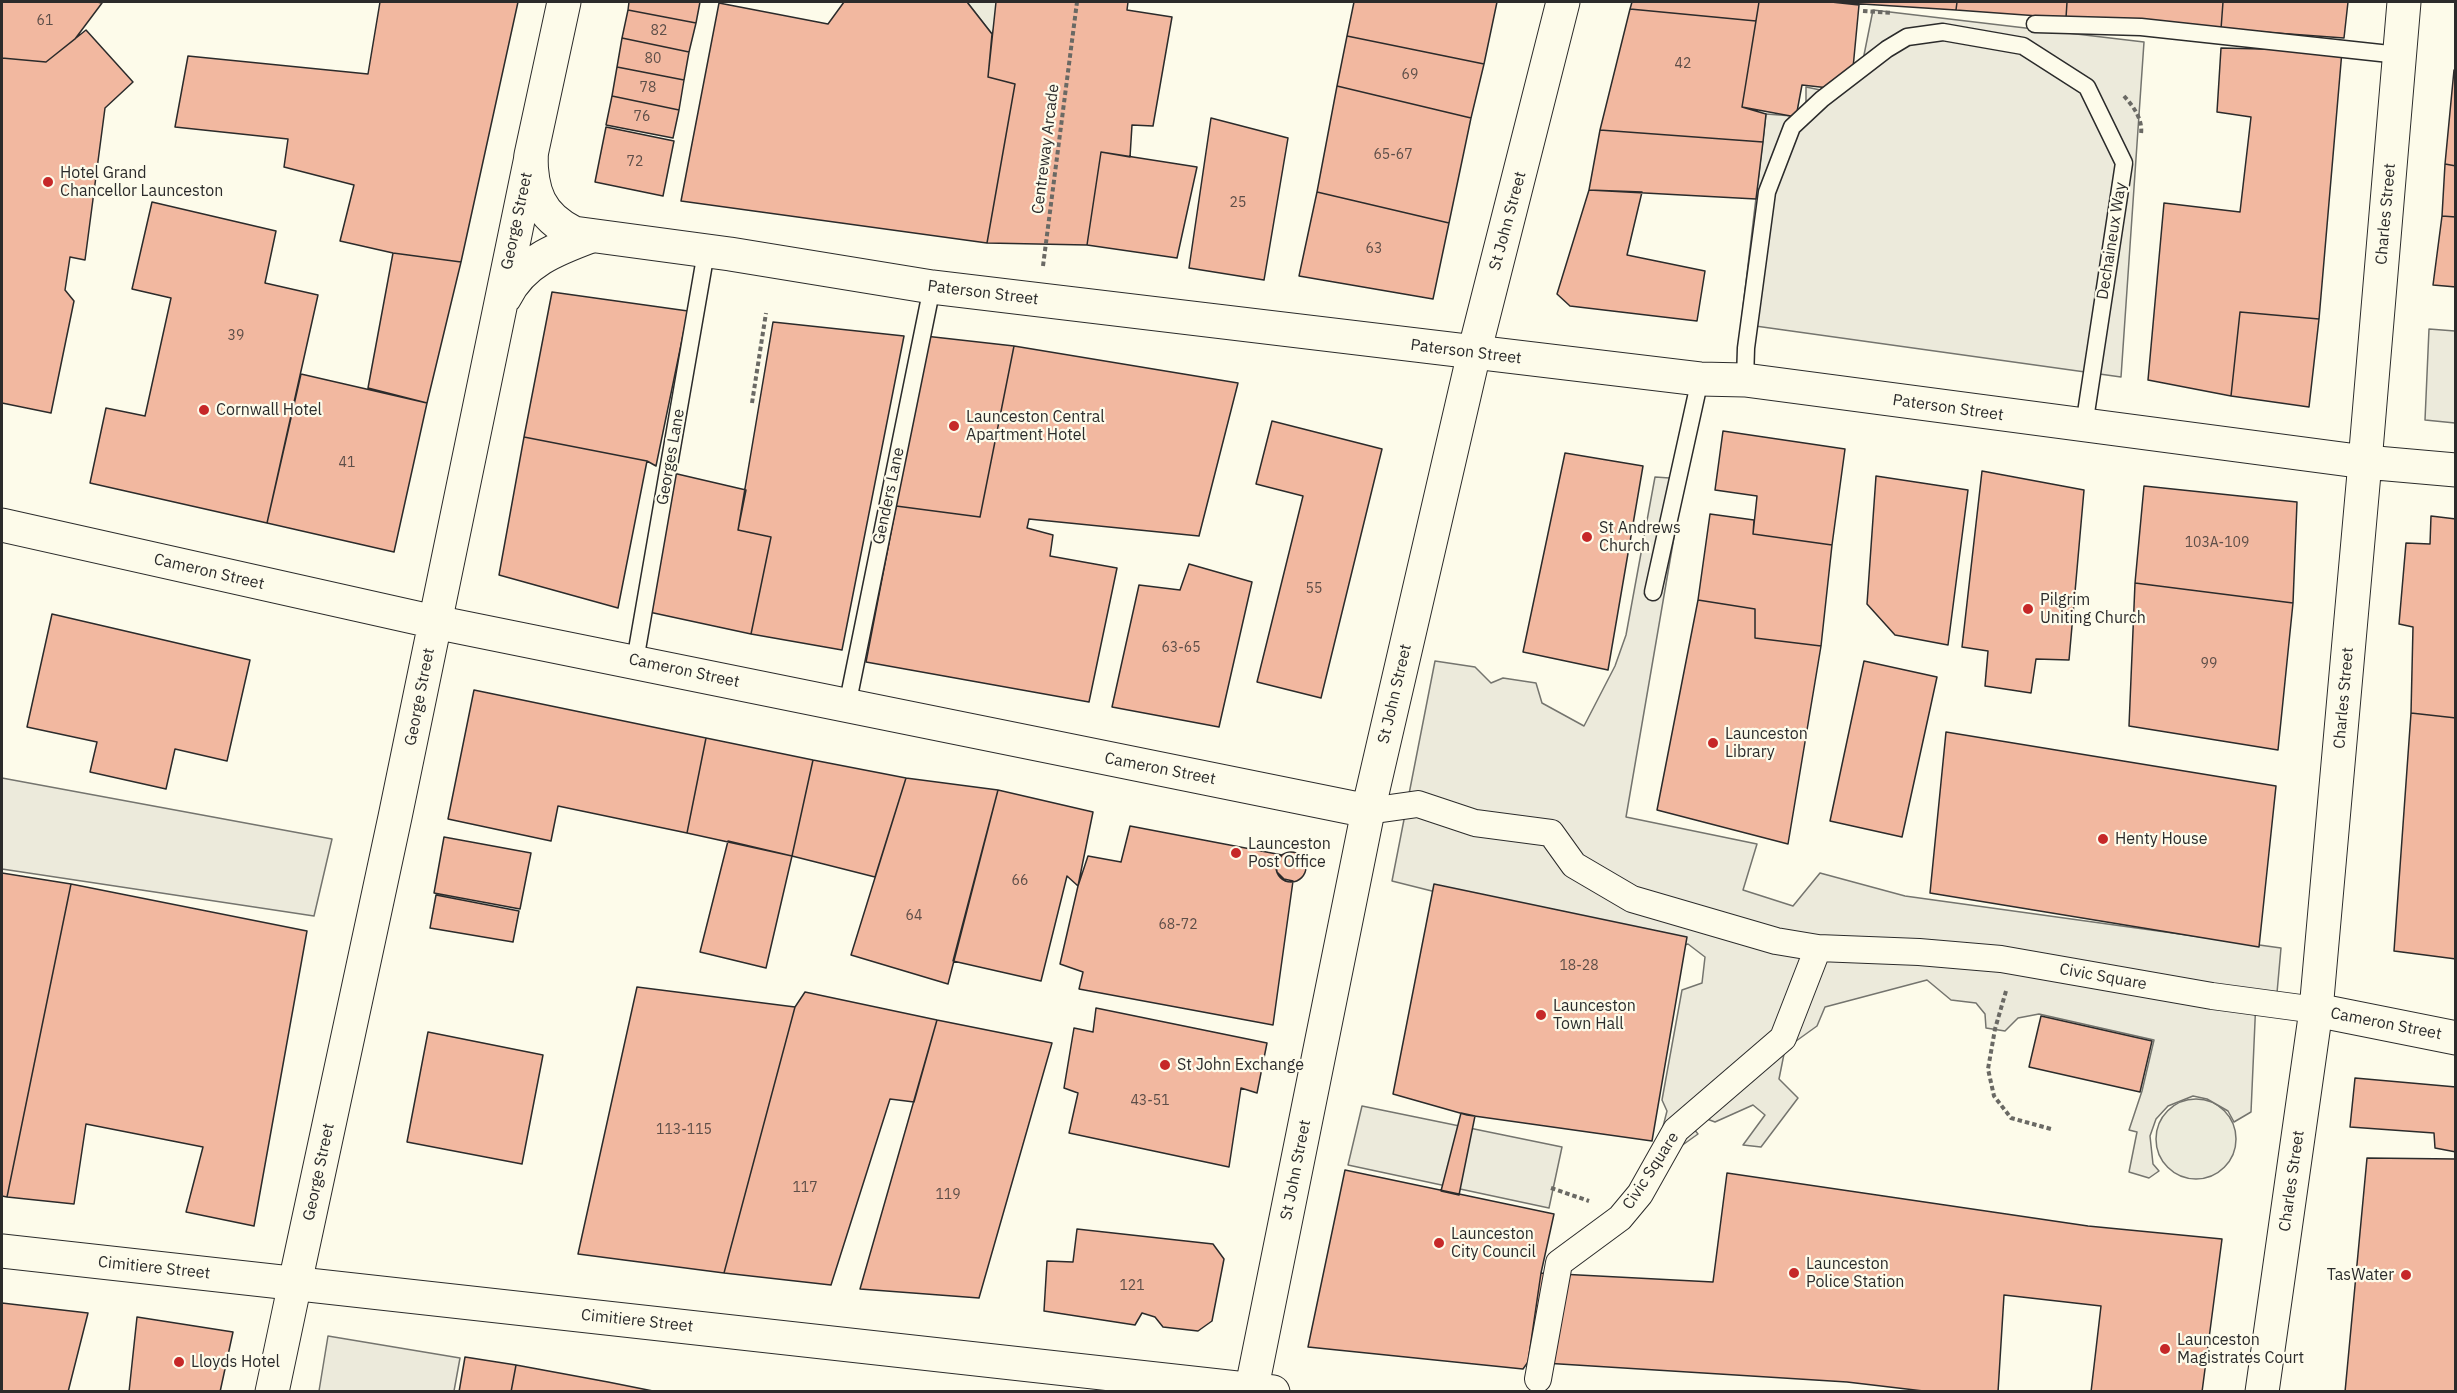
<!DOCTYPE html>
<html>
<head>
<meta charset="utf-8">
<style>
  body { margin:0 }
  #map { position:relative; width:2457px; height:1393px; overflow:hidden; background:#fdfbea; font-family:"IBM Plex Sans",sans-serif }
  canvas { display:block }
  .frame { position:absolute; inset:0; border:3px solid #2b2b2b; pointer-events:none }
</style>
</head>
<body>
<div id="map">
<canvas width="2457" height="1393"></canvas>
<div class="frame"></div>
</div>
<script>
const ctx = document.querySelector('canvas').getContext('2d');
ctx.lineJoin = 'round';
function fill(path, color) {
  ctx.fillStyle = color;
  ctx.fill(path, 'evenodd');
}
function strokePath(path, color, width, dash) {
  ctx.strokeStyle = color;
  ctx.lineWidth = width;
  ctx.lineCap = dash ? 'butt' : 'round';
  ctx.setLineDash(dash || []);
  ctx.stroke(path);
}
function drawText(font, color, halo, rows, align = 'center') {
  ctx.font = font + ' "IBM Plex Sans",sans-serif';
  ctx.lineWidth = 4.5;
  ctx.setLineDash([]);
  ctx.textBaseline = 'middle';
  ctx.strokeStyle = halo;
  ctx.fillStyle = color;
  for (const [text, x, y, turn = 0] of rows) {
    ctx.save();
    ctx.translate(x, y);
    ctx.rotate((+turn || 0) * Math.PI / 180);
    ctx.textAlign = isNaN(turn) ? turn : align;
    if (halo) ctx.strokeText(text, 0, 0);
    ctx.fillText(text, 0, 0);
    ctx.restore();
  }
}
const green = new Path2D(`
  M 967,2 L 1000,2 L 998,17 L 992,34 Z
  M2156 1139a40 40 0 1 1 80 0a40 40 0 1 1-80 0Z`);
const parking = new Path2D(`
  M 1873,10 L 2144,42 L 2121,377 L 1741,324 L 1766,114 L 1806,117 L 1806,87 L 1835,93 L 1862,65 Z
  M 2429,329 L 2455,331 L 2455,423 L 2425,420 Z
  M 1655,477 L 1684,479 L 1626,817 L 1757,844 L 1743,890 L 1793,906 L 1820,873 L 1905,896 L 2281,948 L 2276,1004 L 2256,999 L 2251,1112 L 2234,1122 L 2228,1111 L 2207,1099 L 2193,1096 L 2168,1106 L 2156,1119 L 2150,1136 L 2153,1164 L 2159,1171 L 2149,1178 L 2129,1172 L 2137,1132 L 2129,1130 L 2142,1091 L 2154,1040 L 2039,1014 L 2018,1018 L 2005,1031 L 1986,1028 L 1985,1014 L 1976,1003 L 1951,1000 L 1927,980 L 1825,1007 L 1817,1026 L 1785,1049 L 1779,1079 L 1798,1098 L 1761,1147 L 1743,1145 L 1765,1115 L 1753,1105 L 1715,1122 L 1699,1116 L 1689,1123 L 1698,1134 L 1677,1149 L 1658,1146 L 1667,1111 L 1662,1100 L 1682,990 L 1702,983 L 1705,957 L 1688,944 L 1667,950 L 1392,881 L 1435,661 L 1475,667 L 1491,683 L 1503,678 L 1536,683 L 1542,703 L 1584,726 L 1615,666 L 1626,635 Z
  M 2,778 L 332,839 L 314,916 L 2,869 Z
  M 1362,1106 L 1562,1147 L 1549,1208 L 1348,1165 Z
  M 328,1336 L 460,1358 L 454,1391 L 319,1391 Z`);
const building = new Path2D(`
  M 2,2 L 97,2 L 102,3 L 75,39 L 46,62 L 2,58 Z
  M 380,2 L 518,2 L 461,262 L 393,253 L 340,241 L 354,185 L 284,167 L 288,139 L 175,127 L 188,56 L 368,74 Z
  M 629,2 L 700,2 L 696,23 L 628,10 Z
  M 844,2 L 967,2 L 992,34 L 988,77 L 1015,84 L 987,243 L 681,201 L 719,3 L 828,24 Z
  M 996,2 L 1128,2 L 1127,10 L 1172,17 L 1153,126 L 1132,125 L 1130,157 L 1101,152 L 1087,245 L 987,243 L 1015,84 L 988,77 Z
  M 1354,2 L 1497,2 L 1484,64 L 1347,36 Z
  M 1632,2 L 1759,2 L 1756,21 L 1630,9 Z
  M 1759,2 L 1831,2 L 1859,5 L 1853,68 L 1829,88 L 1802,85 L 1796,117 L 1742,107 Z
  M 1831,2 L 1957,2 L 1956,10 Z
  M 1957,2 L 2067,2 L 2066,18 L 1956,10 Z
  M 2067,2 L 2223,2 L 2221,29 L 2066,18 Z
  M 2223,2 L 2348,2 L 2344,38 L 2221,29 Z
  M 1630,9 L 1756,21 L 1742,107 L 1766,114 L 1763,142 L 1600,130 Z
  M 628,10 L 696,23 L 689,52 L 622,38 Z
  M 86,30 L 133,82 L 105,108 L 85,260 L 70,257 L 65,290 L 74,301 L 51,413 L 2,403 L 2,58 L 46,62 Z
  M 1347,36 L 1484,64 L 1471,118 L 1337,86 Z
  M 622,38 L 689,52 L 684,80 L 617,67 Z
  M 2221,48 L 2342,51 L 2319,319 L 2240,312 L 2231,396 L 2148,380 L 2164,203 L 2240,212 L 2251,117 L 2217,112 Z
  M 617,67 L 684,80 L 679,110 L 612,96 Z
  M 2454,70 L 2456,71 L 2456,166 L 2445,164 Z
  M 1337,86 L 1471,118 L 1449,223 L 1317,192 Z
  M 612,96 L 679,110 L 673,138 L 606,125 Z
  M 1211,118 L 1288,138 L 1264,280 L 1189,268 Z
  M 606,127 L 674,141 L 663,196 L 595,182 Z
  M 1600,130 L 1763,142 L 1756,199 L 1589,190 Z
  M 1101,152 L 1197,167 L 1177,258 L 1087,245 Z
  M 2445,164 L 2456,166 L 2456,217 L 2442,216 Z
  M 1589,190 L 1642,192 L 1627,255 L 1705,271 L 1697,321 L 1570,306 L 1557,294 Z
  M 1317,192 L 1449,223 L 1433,299 L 1299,276 Z
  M 152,202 L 276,231 L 265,283 L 318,295 L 267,523 L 90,483 L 106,408 L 145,416 L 171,298 L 132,289 Z
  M 2442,216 L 2456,217 L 2456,287 L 2433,285 Z
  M 393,253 L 461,262 L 427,403 L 368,388 Z
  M 552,292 L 688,311 L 656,466 L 647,461 L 524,437 Z
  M 2240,312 L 2319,319 L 2309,407 L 2231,396 Z
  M 773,322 L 904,336 L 842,650 L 751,634 L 771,537 L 738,530 Z
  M 925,336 L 1014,346 L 980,517 L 896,506 Z
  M 1014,346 L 1238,383 L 1199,536 L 1029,519 L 1027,528 L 1053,535 L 1050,556 L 1117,568 L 1089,702 L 866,662 L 896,506 L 980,517 Z
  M 301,374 L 427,403 L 394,552 L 267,523 Z
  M 1272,421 L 1382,449 L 1321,698 L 1257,682 L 1303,496 L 1256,484 Z
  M 1723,431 L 1845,449 L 1832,545 L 1753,534 L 1757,496 L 1715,490 Z
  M 524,437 L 647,461 L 618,608 L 499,575 Z
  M 1565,453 L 1643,466 L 1608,670 L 1523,652 Z
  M 1982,471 L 2084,490 L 2069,660 L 2036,659 L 2031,693 L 1985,686 L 1988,651 L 1962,647 Z
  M 673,473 L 746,490 L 738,530 L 771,537 L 751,634 L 649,612 Z
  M 1876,476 L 1968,490 L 1948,645 L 1895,635 L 1867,604 Z
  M 2144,486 L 2297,502 L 2293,603 L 2135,583 Z
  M 1710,514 L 1754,520 L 1753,534 L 1832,545 L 1821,646 L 1755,638 L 1755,609 L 1698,600 Z
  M 2431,516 L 2456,519 L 2456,718 L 2411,713 L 2413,627 L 2399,624 L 2406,543 L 2430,544 Z
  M 1189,564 L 1252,582 L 1219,727 L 1112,707 L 1139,585 L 1180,590 Z
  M 2135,583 L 2293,603 L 2278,750 L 2129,726 Z
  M 1698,600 L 1755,609 L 1755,638 L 1821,646 L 1788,844 L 1657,810 Z
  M 52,614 L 250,660 L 227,761 L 175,749 L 166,789 L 90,772 L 97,742 L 27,727 Z
  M 1864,661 L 1937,677 L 1902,837 L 1830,821 Z
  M 474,690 L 706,738 L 687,833 L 558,806 L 551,841 L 448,819 Z
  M 2411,713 L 2456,718 L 2456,959 L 2394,951 Z
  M 1946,732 L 2276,786 L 2259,947 L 1930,893 Z
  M 706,738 L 813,760 L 792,856 L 687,833 Z
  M 813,760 L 906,778 L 875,877 L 792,856 Z
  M 906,778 L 998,790 L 948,984 L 851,955 Z
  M 998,790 L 1093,812 L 1078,886 L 1067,876 L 1041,981 L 953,961 Z
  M 1130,826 L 1282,855 L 1276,864 L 1277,872 L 1284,879 L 1293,881 L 1273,1025 L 1079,989 L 1083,972 L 1060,964 L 1078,886 L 1088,856 L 1121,862 Z
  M 444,837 L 531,853 L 520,909 L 434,893 Z
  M 728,841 L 792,856 L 766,968 L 700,952 Z
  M1276 867a15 15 0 1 1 30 0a15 15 0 1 1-30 0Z
  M 2,873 L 71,884 L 7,1197 L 2,1196 Z
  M 71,884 L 307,931 L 254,1226 L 186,1212 L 203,1147 L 86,1124 L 74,1204 L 7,1197 Z
  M 1434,884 L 1687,937 L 1652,1141 L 1467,1115 L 1393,1094 Z
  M 436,895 L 519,911 L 513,942 L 430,928 Z
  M 637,987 L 795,1007 L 724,1273 L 578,1254 Z
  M 805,992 L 937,1020 L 914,1102 L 890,1099 L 831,1285 L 724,1273 L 795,1007 Z
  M 1096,1008 L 1267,1043 L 1257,1093 L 1241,1088 L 1229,1167 L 1069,1133 L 1078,1093 L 1064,1088 L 1074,1028 L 1093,1032 Z
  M 2041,1016 L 2152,1041 L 2140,1092 L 2029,1067 Z
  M 937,1020 L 1052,1043 L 979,1298 L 860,1289 Z
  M 428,1032 L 543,1055 L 522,1164 L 407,1142 Z
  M 2355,1078 L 2456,1087 L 2456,1152 L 2435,1148 L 2434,1133 L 2350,1127 Z
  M 1461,1113 L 1475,1116 L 1459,1195 L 1441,1191 Z
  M 2367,1158 L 2456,1159 L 2456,1392 L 2345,1392 Z
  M 1345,1170 L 1554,1214 L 1541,1273 L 1528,1362 L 1523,1369 L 1308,1347 Z
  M 1727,1173 L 2088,1226 L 2222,1239 L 2202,1392 L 2091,1392 L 2101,1306 L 2004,1295 L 1998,1392 L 1932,1392 L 1847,1382 L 1528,1362 L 1541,1273 L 1713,1282 Z
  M 1077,1229 L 1213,1244 L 1224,1259 L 1212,1321 L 1198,1331 L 1163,1327 L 1155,1317 L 1142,1313 L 1135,1325 L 1044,1311 L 1047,1261 L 1073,1262 Z
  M 2,1303 L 88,1313 L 68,1392 L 2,1392 Z
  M 137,1317 L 233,1332 L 220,1392 L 129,1392 Z
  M 465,1357 L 516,1365 L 511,1392 L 459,1392 Z
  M 516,1365 L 608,1382 L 658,1392 L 511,1392 Z`);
const path = new Path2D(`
  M 1863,11 L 1892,13
  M 2124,96 C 2134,107 2143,120 2141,134
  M 1043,266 L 1077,2
  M 752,403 L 766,313
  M 2006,991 L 1995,1029 L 1988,1069 L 1994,1096 L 2011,1118 L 2051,1129
  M 1551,1188 L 1589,1201`);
const service = new Path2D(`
  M 2035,24 L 2141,27 L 2399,55
  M 1745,380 L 1746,348 L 1767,192 L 1792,127 L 1822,99 L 1887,49 L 1907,37 L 1943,32 L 2023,46 L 2087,87 L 2124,163 L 2084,426
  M 1653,592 L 1700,379
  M 635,661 L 706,252
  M 847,706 L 932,287`);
const pedestrian = new Path2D(`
  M 1368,811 L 1418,804 L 1475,823 L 1551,833 L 1574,865 L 1632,899 L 1776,941 L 1818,948 L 1919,952 L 2001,959 L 2212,996 L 2316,1010
  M 1538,1379 L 1559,1263 L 1620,1218 L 1640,1194 L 1676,1130 L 1783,1038 L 1818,948`);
const minor = new Path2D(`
  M 435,622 L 1368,811
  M 2316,1010 L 2456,1038
  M 272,1392 L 295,1283
  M 1251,1392 L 1368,811 L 1474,353 L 1563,2`);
const tertiary = new Path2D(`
  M 505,297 C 522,262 556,249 591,236
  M 2,525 L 435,622
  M 295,1283 L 395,817 L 531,157
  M 2262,1392 L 2316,1010 L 2365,462 L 2456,470`);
const secondary = new Path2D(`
  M 2,1251 L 1273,1392`);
const trunk = new Path2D(`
  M 564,2 L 531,155 C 531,191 539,216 574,233 L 730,254 L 932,287 L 1700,379 L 1745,380 L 2365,462 L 2404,2`);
const markers = [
  [48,182,6,"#c62828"],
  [204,410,6,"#c62828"],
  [954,426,6,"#c62828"],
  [1587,537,6,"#c62828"],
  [2028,609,6,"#c62828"],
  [1713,743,6,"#c62828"],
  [2103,839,6,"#c62828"],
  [1236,853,6,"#c62828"],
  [1541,1015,6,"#c62828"],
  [1165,1065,6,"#c62828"],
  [1439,1243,6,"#c62828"],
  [1794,1273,6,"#c62828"],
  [2406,1275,6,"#c62828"],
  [2165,1349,6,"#c62828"],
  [179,1362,6,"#c62828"]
];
const numberNames = [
  ["61",45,21],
  ["82",659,31],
  ["80",653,59],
  ["42",1683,64],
  ["69",1410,75],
  ["78",648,88],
  ["76",642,117],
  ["65-67",1393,155],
  ["72",635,162],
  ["25",1238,203],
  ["63",1374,249],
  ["39",236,336],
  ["41",347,463],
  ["103A-109",2217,543],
  ["55",1314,589],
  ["63-65",1181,648],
  ["99",2209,664],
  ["66",1020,881],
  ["64",914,916],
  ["68-72",1178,925],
  ["18-28",1579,966],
  ["43-51",1150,1101],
  ["113-115",684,1130],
  ["117",805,1188],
  ["119",948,1195],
  ["121",1132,1286]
];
const streetNames = [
  ["Centreway Arcade",1046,149,-83],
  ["Charles Street",2386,214,-85],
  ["George Street",517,221,-78],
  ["St John Street",1508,221,-75],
  ["Dechaineux Way",2112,241,-81],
  ["Paterson Street",983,293,7],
  ["Paterson Street",1466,352,7],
  ["Paterson Street",1948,408,8],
  ["Georges Lane",671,457,-80],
  ["Genders Lane",889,496,-78],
  ["Cameron Street",209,572,13],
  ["Cameron Street",684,671,12],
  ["St John Street",1395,694,-77],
  ["George Street",420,697,-79],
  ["Charles Street",2344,698,-85],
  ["Cameron Street",1160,769,11],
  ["Civic Square",2103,977,10],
  ["Cameron Street",2386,1024,11],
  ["St John Street",1296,1170,-79],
  ["Civic Square",1651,1171,-57],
  ["George Street",319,1172,-78],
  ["Charles Street",2292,1181,-82],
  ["Cimitiere Street",154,1268,6],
  ["Cimitiere Street",637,1321,6]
];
const poiNames = [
  ["Hotel Grand",60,173],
  ["Chancellor Launceston",60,191],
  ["Cornwall Hotel",216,410],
  ["Launceston Central",966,417],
  ["Apartment Hotel",966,435],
  ["St Andrews",1599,528],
  ["Church",1599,546],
  ["Pilgrim",2040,600],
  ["Uniting Church",2040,618],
  ["Launceston",1725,734],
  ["Library",1725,752],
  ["Henty House",2115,839],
  ["Launceston",1248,844],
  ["Post Office",1248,862],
  ["Launceston",1553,1006],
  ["Town Hall",1553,1024],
  ["St John Exchange",1177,1065],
  ["Launceston",1451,1234],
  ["City Council",1451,1252],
  ["Launceston",1806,1264],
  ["Police Station",1806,1282],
  ["TasWater",2394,1275,"right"],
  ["Launceston",2177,1340],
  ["Magistrates Court",2177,1358],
  ["Lloyds Hotel",191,1362]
];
fill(green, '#ecebdb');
strokePath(green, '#74746e', 1.5);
fill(parking, '#eceadb');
strokePath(parking, '#74746e', 1.5);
fill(building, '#f2b8a0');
strokePath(building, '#2b2b2b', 1.5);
strokePath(service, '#2b2b2b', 19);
strokePath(pedestrian, '#2b2b2b', 28);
strokePath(minor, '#2b2b2b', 35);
strokePath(tertiary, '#2b2b2b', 35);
strokePath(secondary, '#2b2b2b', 35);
strokePath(trunk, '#2b2b2b', 35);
strokePath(path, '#6a6964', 4, [4.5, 3]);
strokePath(service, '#fdfbea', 16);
strokePath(pedestrian, '#fdfbea', 26);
strokePath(minor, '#fdfbea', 33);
strokePath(tertiary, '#fdfbea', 33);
strokePath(secondary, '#fdfbea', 33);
strokePath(trunk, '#fdfbea', 33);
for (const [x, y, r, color] of markers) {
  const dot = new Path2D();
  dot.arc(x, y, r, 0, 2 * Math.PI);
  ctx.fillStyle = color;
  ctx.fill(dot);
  strokePath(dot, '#fdfbea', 2);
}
drawText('14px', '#5d4e48', null, numberNames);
drawText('16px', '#2b2b2b', '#fdfbea', streetNames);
drawText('16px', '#2b2b2b', '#fdfbea', poiNames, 'left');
</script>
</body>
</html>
